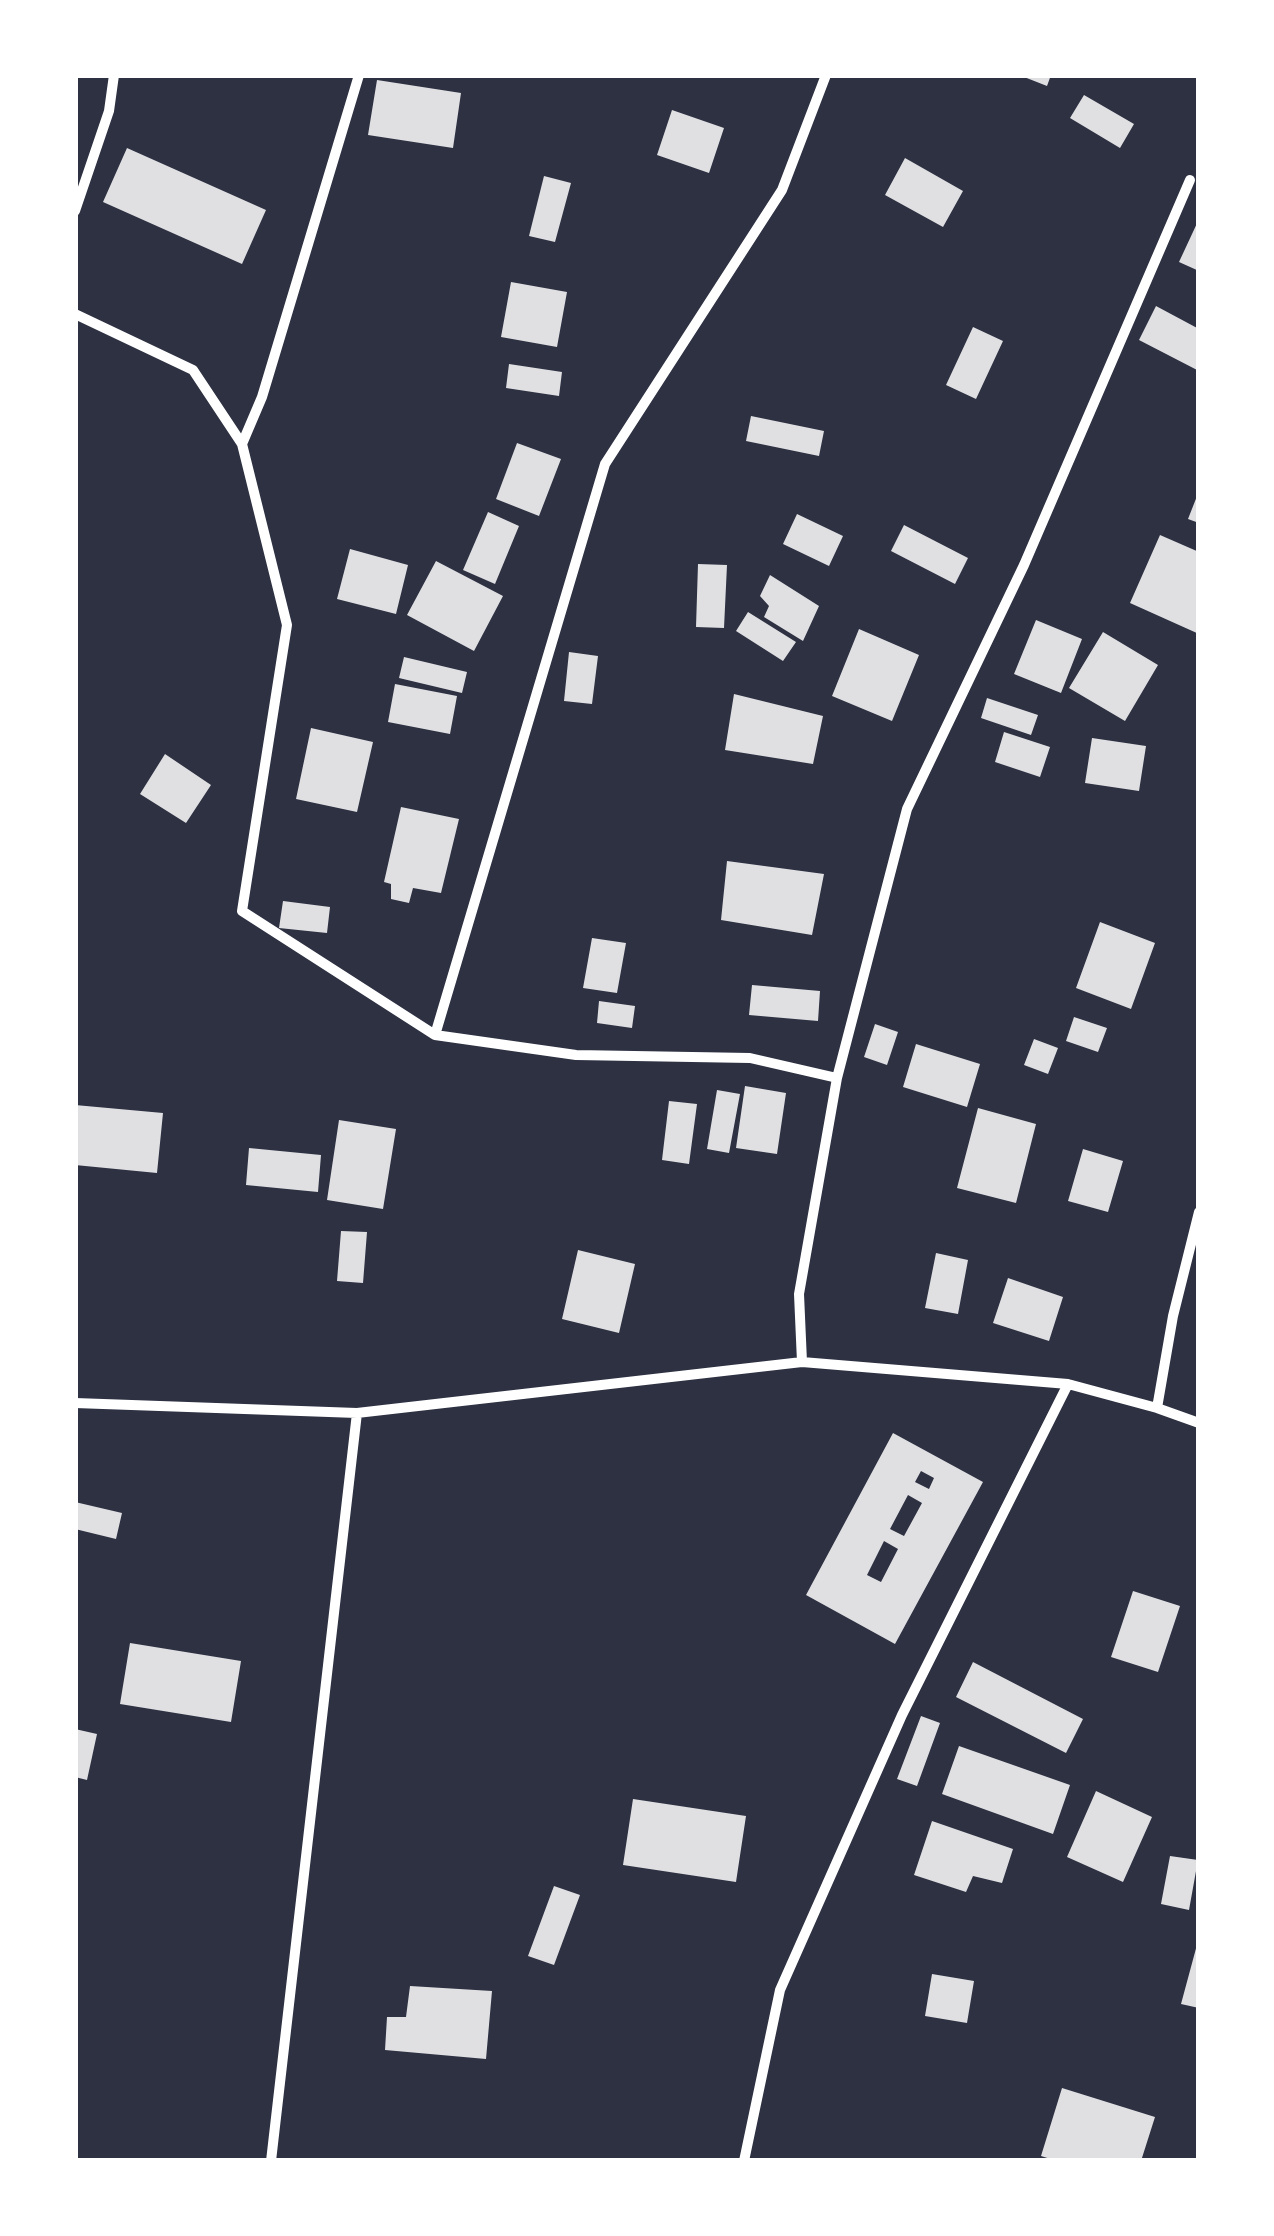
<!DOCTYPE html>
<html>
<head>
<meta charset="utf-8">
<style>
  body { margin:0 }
  #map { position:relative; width:1274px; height:2236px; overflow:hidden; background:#2d3142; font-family:Signika,sans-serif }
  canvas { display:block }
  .frame { position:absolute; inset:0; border:78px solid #fff; pointer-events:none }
</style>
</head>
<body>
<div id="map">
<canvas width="1274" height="2236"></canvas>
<div class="frame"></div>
</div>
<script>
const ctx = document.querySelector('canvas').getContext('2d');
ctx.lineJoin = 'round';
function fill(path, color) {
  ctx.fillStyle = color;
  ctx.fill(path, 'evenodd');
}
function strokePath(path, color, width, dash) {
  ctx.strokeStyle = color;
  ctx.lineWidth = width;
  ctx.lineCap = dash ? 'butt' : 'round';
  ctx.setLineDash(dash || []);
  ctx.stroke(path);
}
const building = new Path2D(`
  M 1019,75 L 1051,75 L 1047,86 Z
  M 377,80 L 461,93 L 453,148 L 368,135 Z
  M 1084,95 L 1134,124 L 1120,148 L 1070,118 Z
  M 672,110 L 724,128 L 709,173 L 657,155 Z
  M 127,148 L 266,210 L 242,264 L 103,202 Z
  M 905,158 L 963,191 L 943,227 L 885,195 Z
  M 544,176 L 571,183 L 555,242 L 529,236 Z
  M 1199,219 L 1199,271 L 1179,262 Z
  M 511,282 L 567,292 L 557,347 L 501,337 Z
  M 1156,306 L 1199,329 L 1199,371 L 1139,340 Z
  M 973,327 L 1003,341 L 976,399 L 946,385 Z
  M 509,364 L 562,372 L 559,396 L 506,388 Z
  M 751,416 L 824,431 L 819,456 L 746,441 Z
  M 517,443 L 561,459 L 539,516 L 496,499 Z
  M 1199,491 L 1199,523 L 1188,519 Z
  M 488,512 L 519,526 L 495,584 L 463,570 Z
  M 797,514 L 843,536 L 829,566 L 783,544 Z
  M 904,525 L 968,558 L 955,584 L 891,551 Z
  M 1160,535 L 1199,552 L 1199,634 L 1130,603 Z
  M 350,549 L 408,565 L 396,614 L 337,599 Z
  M 436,561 L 503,596 L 474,651 L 407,615 Z
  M 698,564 L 727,565 L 724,628 L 696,627 Z
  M 770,575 L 819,606 L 803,641 L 764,617 L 769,606 L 760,596 Z
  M 748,612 L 796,642 L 783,661 L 736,631 Z
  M 1036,620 L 1082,639 L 1061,693 L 1014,674 Z
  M 859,629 L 919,655 L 892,721 L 832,696 Z
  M 1103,632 L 1158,665 L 1125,721 L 1069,688 Z
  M 569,652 L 598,656 L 592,704 L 564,701 Z
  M 404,657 L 467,672 L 462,693 L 399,678 Z
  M 395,684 L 457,696 L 450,734 L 388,722 Z
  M 734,694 L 823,716 L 813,764 L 725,750 Z
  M 987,698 L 1038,715 L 1031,735 L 981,718 Z
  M 311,728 L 373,742 L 357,812 L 296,799 Z
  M 1004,732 L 1050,747 L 1040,777 L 995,762 Z
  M 1092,738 L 1146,746 L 1139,791 L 1085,783 Z
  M 165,754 L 211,785 L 186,823 L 140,794 Z
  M 401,807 L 459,819 L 441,893 L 413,888 L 409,903 L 391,899 L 391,884 L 384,882 Z
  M 727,861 L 824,874 L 812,935 L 721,920 Z
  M 283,901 L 330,907 L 327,933 L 279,928 Z
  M 1100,922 L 1155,943 L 1131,1009 L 1076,988 Z
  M 592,938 L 626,943 L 617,993 L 583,988 Z
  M 752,985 L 820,991 L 818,1021 L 749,1015 Z
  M 599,1001 L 635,1006 L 632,1028 L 597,1023 Z
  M 1074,1017 L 1107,1028 L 1098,1052 L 1066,1041 Z
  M 875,1024 L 898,1032 L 887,1065 L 864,1057 Z
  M 1034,1039 L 1058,1048 L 1048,1074 L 1024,1065 Z
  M 916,1044 L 980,1064 L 967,1107 L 903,1087 Z
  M 745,1086 L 786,1093 L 777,1154 L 736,1148 Z
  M 717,1090 L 740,1094 L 729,1153 L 707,1149 Z
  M 669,1101 L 697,1104 L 689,1164 L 662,1160 Z
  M 75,1105 L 163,1113 L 157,1173 L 75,1165 Z
  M 978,1108 L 1036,1124 L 1016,1203 L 957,1188 Z
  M 339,1120 L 396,1129 L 383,1209 L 327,1200 Z
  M 249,1148 L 321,1155 L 318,1192 L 246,1185 Z
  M 1083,1149 L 1123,1161 L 1108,1212 L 1068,1201 Z
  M 341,1231 L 367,1232 L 363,1283 L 337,1281 Z
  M 578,1250 L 635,1264 L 619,1333 L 562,1319 Z
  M 936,1253 L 968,1260 L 958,1314 L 925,1308 Z
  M 1008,1278 L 1063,1297 L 1049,1341 L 993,1323 Z
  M 893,1433 L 983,1482 L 895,1644 L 806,1595 ZM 921,1471 L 934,1478 L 929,1489 L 915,1482 ZM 908,1495 L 922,1503 L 904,1536 L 890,1529 ZM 884,1541 L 898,1549 L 881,1582 L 867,1575 Z
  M 75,1502 L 122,1513 L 116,1539 L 75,1529 Z
  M 1133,1591 L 1180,1606 L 1158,1672 L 1111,1657 Z
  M 130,1643 L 241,1661 L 231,1722 L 120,1704 Z
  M 973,1662 L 1083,1719 L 1066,1753 L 956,1697 Z
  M 921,1716 L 940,1723 L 917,1786 L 897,1779 Z
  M 75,1729 L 97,1734 L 87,1780 L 75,1777 Z
  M 959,1746 L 1070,1785 L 1053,1834 L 942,1794 Z
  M 1096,1791 L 1152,1817 L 1123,1882 L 1067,1857 Z
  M 633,1799 L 746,1816 L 736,1882 L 623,1865 Z
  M 932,1821 L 1013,1849 L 1002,1883 L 973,1876 L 966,1892 L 914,1875 Z
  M 1170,1856 L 1198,1860 L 1189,1910 L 1161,1904 Z
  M 554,1886 L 580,1895 L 554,1965 L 528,1956 Z
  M 1198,1941 L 1199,1942 L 1199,2008 L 1181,2004 Z
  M 932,1974 L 974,1981 L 967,2023 L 925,2016 Z
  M 410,1986 L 492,1991 L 486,2059 L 385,2050 L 387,2017 L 406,2017 Z
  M 1062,2088 L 1155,2117 L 1141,2161 L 1057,2161 L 1041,2156 Z`);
const minor = new Path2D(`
  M 359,75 L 262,397 L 242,444 L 287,625 L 242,911 L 435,1035
  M 826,75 L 782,190 L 605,464 L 435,1035 L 576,1055 L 750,1058 L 837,1078
  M 75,211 L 109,111 L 114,75
  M 75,314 L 193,370 L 242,444
  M 802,1362 L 799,1294 L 837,1078 L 907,809 L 1024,565 L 1190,180
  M 75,1403 L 357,1413 L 802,1362 L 1068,1384 L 1157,1408 L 1199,1423
  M 1157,1408 L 1173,1316 L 1199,1212
  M 271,2161 L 357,1413
  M 744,2161 L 780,1990 L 902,1715 L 1068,1384`);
fill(building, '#e0e0e3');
strokePath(minor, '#fff', 10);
</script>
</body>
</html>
